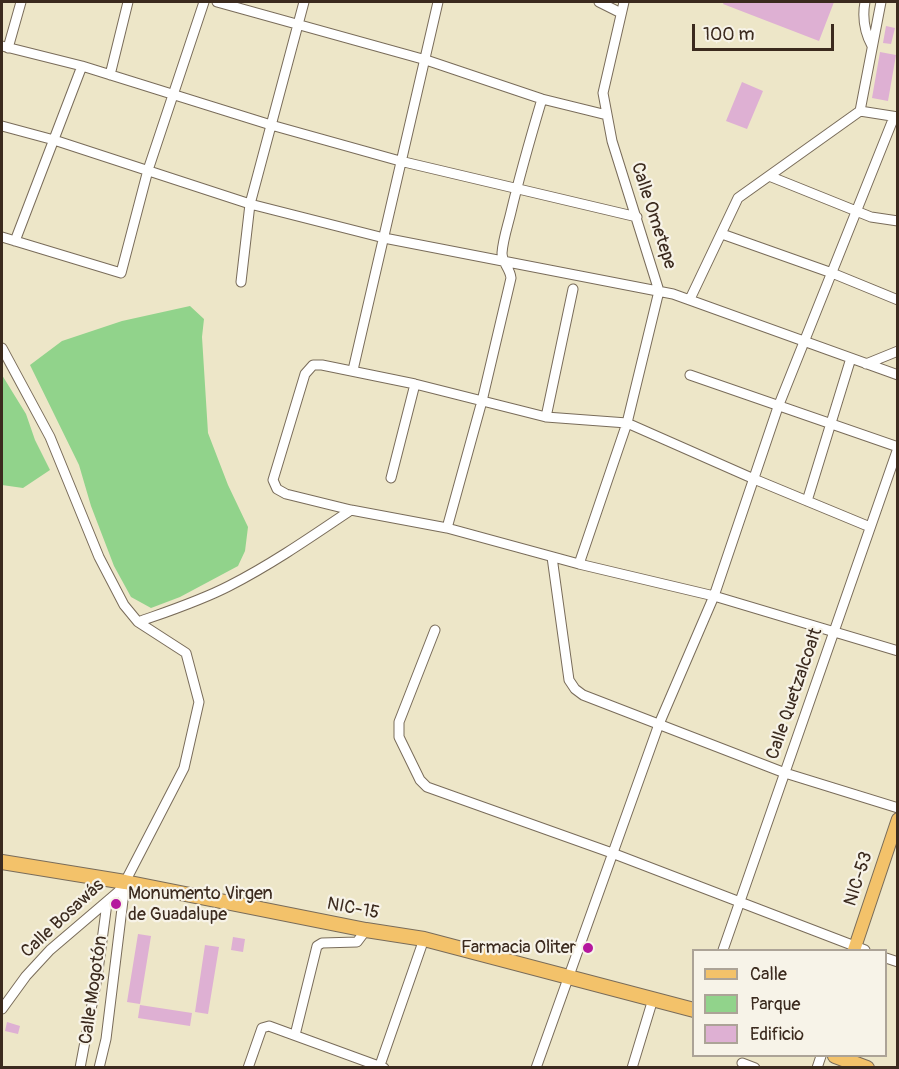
<!DOCTYPE html>
<html>
<head>
<meta charset="utf-8">
<style>
  body { margin:0 }
  #map { position:relative; width:899px; height:1069px; overflow:hidden; background:#ede6c8; font-family:Pangolin,sans-serif }
  canvas { display:block }
  .frame { position:absolute; inset:0; border:3px solid #3b2a1e; pointer-events:none }
  .legend { position:absolute; left:692px; top:949px; width:195px; height:108px; box-sizing:border-box; background:#f7f3e8; border:2px solid #aca397; margin:0; padding:8px 10px; list-style:none; font-size:18px; color:#3b2a1e }
  .legend li { display:flex; align-items:center; gap:12px; height:30px }
  .legend b { width:30px; border:2px solid #aca397 }
  .scale { position:absolute; left:692px; top:24px; width:142px; height:27px; box-sizing:border-box; border:3px solid #3b2a1e; border-top:0; padding-left:8px; font-size:18px; line-height:21px; white-space:nowrap; color:#3b2a1e; -webkit-text-stroke:4px #f7f3e8; paint-order:stroke }
</style>
</head>
<body>
<div id="map">
<canvas width="899" height="1069"></canvas>
<div class="frame"></div>
<ul class="legend">
<li><b style="height:8px;background:#f3c26a"></b>Calle</li>
<li><b style="height:16px;background:#91d38b"></b>Parque</li>
<li><b style="height:16px;background:#deb0d3"></b>Edificio</li>
</ul>
<div class="scale">100 m</div>
</div>
<script>
const ctx = document.querySelector('canvas').getContext('2d');
ctx.lineJoin = 'round';
function fill(path, color) {
  ctx.fillStyle = color;
  ctx.fill(path, 'evenodd');
}
function strokePath(path, color, width, dash) {
  ctx.strokeStyle = color;
  ctx.lineWidth = width;
  ctx.lineCap = dash ? 'butt' : 'round';
  ctx.setLineDash(dash || []);
  ctx.stroke(path);
}
function drawText(font, color, halo, rows, align = 'center') {
  ctx.font = font + ' Pangolin,sans-serif';
  ctx.lineWidth = 4.5;
  ctx.setLineDash([]);
  ctx.textBaseline = 'middle';
  ctx.strokeStyle = halo;
  ctx.fillStyle = color;
  for (const [text, x, y, turn = 0] of rows) {
    ctx.save();
    ctx.translate(x, y);
    ctx.rotate((+turn || 0) * Math.PI / 180);
    ctx.textAlign = isNaN(turn) ? turn : align;
    if (halo) ctx.strokeText(text, 0, 0);
    ctx.fillText(text, 0, 0);
    ctx.restore();
  }
}
const green = new Path2D(`
  M 190,306 L 204,319 L 202,337 L 208,433 L 228,485 L 248,527 L 245,551 L 238,566 L 180,597 L 151,608 L 131,597 L 114,566 L 91,506 L 79,465 L 30,365 L 62,341 L 122,321 Z
  M 2,375 L 26,414 L 35,440 L 50,470 L 23,488 L 2,485 Z`);
const building = new Path2D(`
  M 724,2 L 834,2 L 819,41 L 723,4 Z
  M 886,26 L 895,28 L 891,44 L 883,43 Z
  M 880,52 L 896,55 L 888,101 L 872,98 Z
  M 742,82 L 763,91 L 747,129 L 726,121 Z
  M 138,934 L 151,936 L 140,1004 L 127,1002 Z
  M 233,937 L 245,939 L 243,952 L 231,950 Z
  M 205,945 L 219,947 L 208,1014 L 195,1012 Z
  M 140,1005 L 192,1013 L 190,1026 L 138,1018 Z
  M 7,1022 L 20,1026 L 18,1034 L 5,1031 Z`);
const minor = new Path2D(`
  M 217,2 L 426,60 L 542,99 L 607,115
  M 599,2 L 621,13
  M 865,2 C 862,18 864,31 872,46
  M 881,2 L 860,111 L 898,117
  M 2,46 L 82,66 L 271,125 L 400,161 L 637,217
  M 8,48 L 21,2
  M 110,75 L 128,2
  M 2,126 L 54,140 L 250,204 L 384,238 L 673,294 L 898,375
  M 769,176 L 871,217 L 898,221
  M 722,234 L 832,273 L 898,300
  M 2,237 L 121,273 L 148,170 L 204,2
  M 15,241 L 82,66
  M 241,282 L 250,204 L 304,2
  M 690,299 L 738,198 L 860,111
  M 2,348 L 50,437 L 99,557 L 124,605 L 138,622 L 186,653 L 199,702 L 184,768 L 125,882 L 118,892 L 50,950 L 26,976 L 2,1009
  M 866,364 L 898,351
  M 353,370 L 438,2
  M 690,375 L 898,447
  M 546,417 L 573,289
  M 391,478 L 415,384
  M 807,501 L 851,358
  M 870,527 L 754,479 L 627,423 L 546,417 L 415,384 L 322,365 L 313,365 L 305,374 L 273,480 L 277,489 L 286,494 L 351,510 L 447,528 L 579,564 L 714,596 L 898,651
  M 447,528 L 482,401 L 511,278 C 510,268 502,263 502,253 C 503,239 508,225 511,212 C 520,174 531,136 542,99
  M 552,557 L 569,680 L 575,689 L 583,695 L 785,773 L 898,808
  M 579,564 L 627,423 L 659,291 L 612,141 L 603,93 L 624,2
  M 138,622 C 169,611 200,601 229,586 C 272,564 311,537 351,510
  M 435,630 L 399,722 L 399,737 L 420,780 L 427,787 L 612,853 L 865,950
  M 723,950 L 898,448
  M 886,958 L 898,962
  M 295,1035 L 317,946 L 322,943 L 357,942 L 366,930
  M 742,1063 L 755,1068
  M 80,1068 L 97,978 L 107,903
  M 99,1068 L 106,1039 L 125,884
  M 248,1068 L 262,1028 L 269,1026 L 384,1068
  M 379,1068 L 424,939
  M 536,1068 L 659,724 L 714,596 L 778,407 L 894,117
  M 632,1068 L 653,999
  M 817,1068 L 821,1056`);
const major = new Path2D(`
  M 854,950 L 898,819`);
const highway = new Path2D(`
  M 2,862 L 125,882 L 366,930 L 424,939 L 694,1010
  M 835,1056 L 867,1068`);
const markers = [
  [116,904,6,"#b5179e"],
  [588,948,6,"#b5179e"]
];
const streetNames = [
  ["Calle Ometepe",653,216,72],
  ["Calle Quetzalcoalt",795,694,-71],
  ["NIC-53",859,879,-72],
  ["NIC-15",353,909,11],
  ["Calle Bosawás",63,919,-43],
  ["Calle Mogotón",94,990,-82]
];
const poiNames = [
  ["Monumento Virgen",128,894],
  ["de Guadalupe",128,915],
  ["Farmacia Oliter",576,948,"right"]
];
fill(green, '#91d38b');
fill(building, '#deb0d3');
strokePath(minor, '#796c5a', 11);
strokePath(major, '#796c5a', 14);
strokePath(highway, '#796c5a', 16);
strokePath(minor, '#fff', 9);
strokePath(major, '#f3c26a', 12);
strokePath(highway, '#f3c26a', 14);
for (const [x, y, r, color] of markers) {
  const dot = new Path2D();
  dot.arc(x, y, r, 0, 2 * Math.PI);
  ctx.fillStyle = color;
  ctx.fill(dot);
  strokePath(dot, '#f7f3e8', 2);
}
drawText('18px', '#3b2a1e', '#f7f3e8', streetNames);
drawText('18px', '#3b2a1e', '#f7f3e8', poiNames, 'left');
</script>
</body>
</html>
